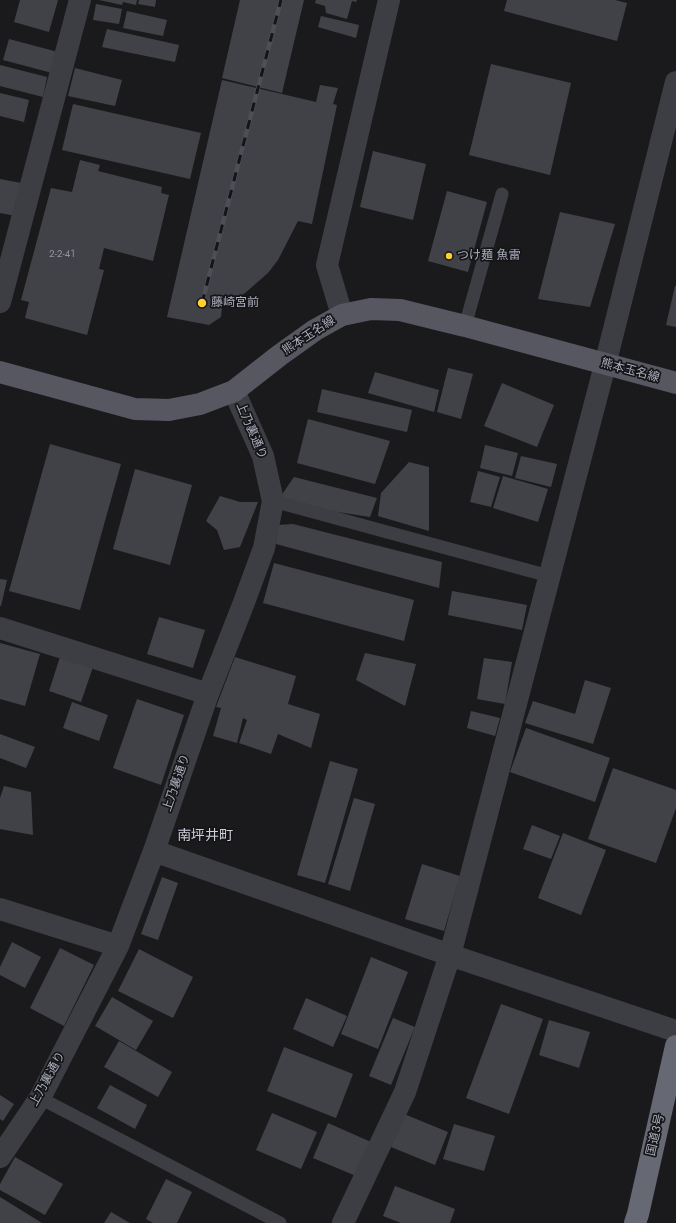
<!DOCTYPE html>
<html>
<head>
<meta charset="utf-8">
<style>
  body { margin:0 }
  canvas { display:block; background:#1a1a1d }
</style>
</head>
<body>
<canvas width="676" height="1223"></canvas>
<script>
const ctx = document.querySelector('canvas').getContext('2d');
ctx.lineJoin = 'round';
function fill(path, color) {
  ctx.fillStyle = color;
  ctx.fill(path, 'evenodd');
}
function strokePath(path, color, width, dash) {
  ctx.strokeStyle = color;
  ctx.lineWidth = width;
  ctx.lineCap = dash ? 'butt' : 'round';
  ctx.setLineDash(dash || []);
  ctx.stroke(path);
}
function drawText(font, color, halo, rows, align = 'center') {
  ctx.font = font + ' Jost,"Noto Sans JP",sans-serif';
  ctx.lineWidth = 3.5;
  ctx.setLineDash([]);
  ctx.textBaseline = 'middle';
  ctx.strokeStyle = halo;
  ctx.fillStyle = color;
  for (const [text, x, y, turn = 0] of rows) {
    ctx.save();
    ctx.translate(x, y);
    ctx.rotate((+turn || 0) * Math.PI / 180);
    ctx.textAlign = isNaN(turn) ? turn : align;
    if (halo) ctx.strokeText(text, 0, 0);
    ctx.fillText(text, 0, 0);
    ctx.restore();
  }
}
const building = new Path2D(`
  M 20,0 L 58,0 L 49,32 L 14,22 Z
  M 99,0 L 137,0 L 136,5 L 123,2 L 122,5 Z
  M 139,0 L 156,0 L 155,7 L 138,4 Z
  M 240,0 L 304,0 L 282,93 L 222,78 Z
  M 316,0 L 357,0 L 356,2 L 352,1 L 347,19 L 326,13 L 325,6 L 315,3 Z
  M 507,0 L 615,0 L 627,3 L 617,41 L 504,11 Z
  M 96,4 L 122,9 L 119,24 L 93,20 Z
  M 127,11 L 167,20 L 163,36 L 123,28 Z
  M 321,16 L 359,25 L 356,38 L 318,27 Z
  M 107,29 L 179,45 L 175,62 L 102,47 Z
  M 9,39 L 58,52 L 52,73 L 3,60 Z
  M 491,64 L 571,83 L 550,175 L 469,155 Z
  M 0,65 L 47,77 L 43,97 L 0,86 Z
  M 75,68 L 122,80 L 115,106 L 68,96 Z
  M 222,80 L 316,102 L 320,85 L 338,88 L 333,104 L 337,105 L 312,224 L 298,221 L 278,260 L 268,273 L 245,293 L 222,307 L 221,317 L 209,325 L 167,317 Z
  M 0,93 L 29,100 L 24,122 L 0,116 Z
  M 73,104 L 201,133 L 190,179 L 62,150 Z
  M 373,151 L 426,164 L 413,220 L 360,207 Z
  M 80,160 L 100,165 L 98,171 L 162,187 L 161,193 L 169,195 L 153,261 L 104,248 L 99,269 L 104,270 L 87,335 L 25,318 L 29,302 L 21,300 L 51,188 L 72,192 Z
  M 0,179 L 21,183 L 16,216 L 0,213 Z
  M 447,191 L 487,202 L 468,272 L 428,261 Z
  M 560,212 L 615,224 L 590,307 L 538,299 Z
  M 675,286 L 676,286 L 676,327 L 666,325 Z
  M 448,368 L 473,374 L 461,419 L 437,412 Z
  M 375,372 L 439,390 L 434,412 L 368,393 Z
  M 502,383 L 554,405 L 537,447 L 484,426 Z
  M 322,389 L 412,410 L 407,432 L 317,412 Z
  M 308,419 L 390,441 L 375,484 L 297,463 Z
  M 50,444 L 121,464 L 80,610 L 9,591 Z
  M 485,445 L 518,453 L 512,476 L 480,468 Z
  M 521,456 L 557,464 L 551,487 L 515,478 Z
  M 409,462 L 429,467 L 429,531 L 378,516 L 381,493 Z
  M 135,469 L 192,485 L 170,565 L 113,549 Z
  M 478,471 L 500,477 L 491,507 L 470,502 Z
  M 503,476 L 548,489 L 538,522 L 493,508 Z
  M 294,477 L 377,498 L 370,517 L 280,503 L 283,493 Z
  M 220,496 L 240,502 L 258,502 L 240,547 L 224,550 L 217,530 L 206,521 Z
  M 293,524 L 442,562 L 439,588 L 276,544 L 278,525 Z
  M 274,563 L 414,600 L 404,641 L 263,603 Z
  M 0,579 L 7,580 L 1,606 L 0,606 Z
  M 452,591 L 527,605 L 522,630 L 448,615 Z
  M 159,617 L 205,630 L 193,668 L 147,654 Z
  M 0,643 L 40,654 L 25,706 L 0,699 Z
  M 365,653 L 416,664 L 405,706 L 356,680 Z
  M 60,657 L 93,667 L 81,702 L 49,691 Z
  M 235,657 L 296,676 L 288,704 L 320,714 L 311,748 L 278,734 L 271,754 L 239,743 L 247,720 L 243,718 L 237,743 L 213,736 L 221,708 L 216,707 Z
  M 484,658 L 512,662 L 505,704 L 477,699 Z
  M 585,680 L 611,688 L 593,744 L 525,723 L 533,701 L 575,714 Z
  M 137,699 L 184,715 L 161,785 L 113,768 Z
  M 72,702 L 108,715 L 99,741 L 63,728 Z
  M 471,711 L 500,718 L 495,736 L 467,728 Z
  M 526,728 L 610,758 L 595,802 L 510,772 Z
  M 0,734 L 35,747 L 26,768 L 0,758 Z
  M 330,761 L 358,769 L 325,883 L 297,875 Z
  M 613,768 L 676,790 L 676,808 L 656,863 L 588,839 Z
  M 4,786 L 31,792 L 33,835 L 0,829 L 0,798 Z
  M 354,798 L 375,804 L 350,891 L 328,884 Z
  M 532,825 L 560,836 L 551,859 L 523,849 Z
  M 563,833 L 606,850 L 581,915 L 538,898 Z
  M 422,864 L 460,876 L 444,931 L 405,919 Z
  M 162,877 L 178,883 L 158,940 L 141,934 Z
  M 12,942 L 41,957 L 25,988 L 0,975 L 0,967 Z
  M 60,948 L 94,965 L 64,1026 L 30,1008 Z
  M 139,949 L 193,977 L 173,1018 L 118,991 Z
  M 371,957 L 408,972 L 378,1049 L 341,1034 Z
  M 112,997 L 153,1021 L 136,1050 L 95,1026 Z
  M 306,998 L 347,1016 L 333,1047 L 293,1029 Z
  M 501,1004 L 543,1019 L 509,1114 L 466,1098 Z
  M 393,1018 L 415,1027 L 391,1085 L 369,1076 Z
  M 549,1020 L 590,1032 L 579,1068 L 539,1055 Z
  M 119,1041 L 172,1072 L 158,1097 L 104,1067 Z
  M 284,1047 L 353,1074 L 336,1118 L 267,1091 Z
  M 110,1085 L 147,1105 L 135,1129 L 97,1108 Z
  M 0,1095 L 14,1104 L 3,1121 L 0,1119 Z
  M 272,1113 L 317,1132 L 301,1169 L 256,1150 Z
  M 404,1114 L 448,1132 L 435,1165 L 391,1147 Z
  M 328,1123 L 371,1142 L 356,1176 L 313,1158 Z
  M 454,1124 L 495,1136 L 484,1171 L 443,1159 Z
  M 15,1157 L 63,1184 L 45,1215 L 0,1190 L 0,1184 Z
  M 166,1179 L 192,1192 L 177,1223 L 153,1223 L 146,1219 Z
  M 395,1186 L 455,1209 L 450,1223 L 401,1223 L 383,1216 Z
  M 0,1197 L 42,1223 L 0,1223 Z
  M 111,1212 L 130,1223 L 104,1223 Z`);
const lane = new Path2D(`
  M 465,326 L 502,194
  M 273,501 L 549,576
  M 40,1098 L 280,1223`);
const street = new Path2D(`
  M 0,302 L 80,0
  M 342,315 L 327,265 L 389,0
  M 0,628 L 208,694
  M 154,851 L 450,955 L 676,1031
  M 0,909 L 118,946
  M 0,1157 L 40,1098 L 118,946 L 154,851 L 208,694 L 243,605 L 264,548 L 273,501 L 263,456 L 234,391
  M 343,1223 L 405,1092 L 450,955 L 605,365 L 676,82`);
const primary = new Path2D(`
  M 0,372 L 135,409 L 169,410 L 200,404 L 234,391 L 280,355 L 315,330 L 342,315 L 371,309 L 400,310 L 465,326 L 676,383`);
const highway = new Path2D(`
  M 635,1223 L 638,1214 L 676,1046`);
const rail = new Path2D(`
  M 202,303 L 281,0`);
const markers = [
  [449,256,4,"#ffd130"],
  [202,303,5,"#ffd130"]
];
const numberNames = [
  ["2-2-41",62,255]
];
const poiNames = [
  ["つけ麺 魚雷",457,256],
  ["藤崎宮前",211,303]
];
const streetNames = [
  ["熊本玉名線",309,336,-33],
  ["熊本玉名線",630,371,15],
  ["上乃裏通り",251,431,67],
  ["上乃裏通り",177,783,-71],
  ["上乃裏通り",48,1079,-61],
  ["国道3号",656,1135,-77]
];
const quarterNames = [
  ["南坪井町",205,837]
];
fill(building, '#414247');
strokePath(lane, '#3d3d44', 13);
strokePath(street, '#3d3d44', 22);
strokePath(primary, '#565761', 22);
strokePath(highway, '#666874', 22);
strokePath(rail, '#4d4f57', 4.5);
strokePath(rail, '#151518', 3, [9]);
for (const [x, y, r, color] of markers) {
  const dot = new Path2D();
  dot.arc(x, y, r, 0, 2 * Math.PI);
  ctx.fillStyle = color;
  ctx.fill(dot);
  strokePath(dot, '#151518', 1.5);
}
drawText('10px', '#9094a0', null, numberNames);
drawText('12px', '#abafbd', '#151518', poiNames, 'left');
drawText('12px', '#abafbd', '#151518', streetNames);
drawText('14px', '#cdcfd9', '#151518', quarterNames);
</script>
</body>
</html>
